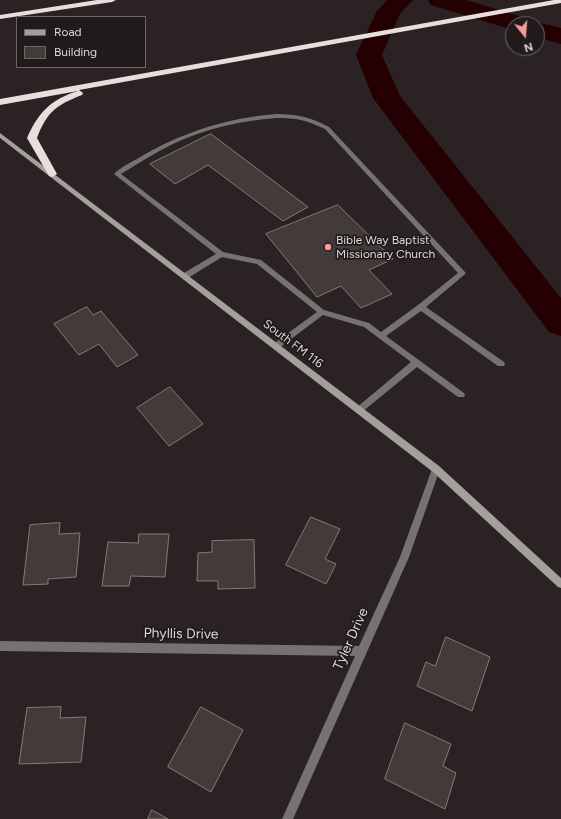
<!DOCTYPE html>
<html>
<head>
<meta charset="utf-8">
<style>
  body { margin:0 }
  #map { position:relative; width:561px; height:819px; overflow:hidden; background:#2b2323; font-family:Figtree,sans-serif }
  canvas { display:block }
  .legend { position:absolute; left:16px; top:16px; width:130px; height:52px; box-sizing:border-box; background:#211a1a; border:1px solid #6c6666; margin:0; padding:5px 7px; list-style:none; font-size:12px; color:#ddd8d8 }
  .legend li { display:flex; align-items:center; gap:8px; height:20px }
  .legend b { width:20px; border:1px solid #6c6666 }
  .north { position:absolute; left:505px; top:16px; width:40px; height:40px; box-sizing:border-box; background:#211a1a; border:1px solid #6c6666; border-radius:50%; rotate:163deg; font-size:11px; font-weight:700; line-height:16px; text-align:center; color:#ddd8d8 }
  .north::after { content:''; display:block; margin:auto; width:14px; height:18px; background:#f59b9a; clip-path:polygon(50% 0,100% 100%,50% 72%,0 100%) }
</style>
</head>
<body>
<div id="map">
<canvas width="561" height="819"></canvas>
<ul class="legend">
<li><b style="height:5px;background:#a49e9d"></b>Road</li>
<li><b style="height:11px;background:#433a3a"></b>Building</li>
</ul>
<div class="north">N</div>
</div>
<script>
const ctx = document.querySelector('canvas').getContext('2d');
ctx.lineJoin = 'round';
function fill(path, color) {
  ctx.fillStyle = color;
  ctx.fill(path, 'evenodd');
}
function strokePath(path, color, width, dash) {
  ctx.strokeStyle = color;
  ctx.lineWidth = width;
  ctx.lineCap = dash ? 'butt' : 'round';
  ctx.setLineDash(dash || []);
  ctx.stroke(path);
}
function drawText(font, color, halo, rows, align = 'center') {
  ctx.font = font + ' Figtree,sans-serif';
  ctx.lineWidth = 3.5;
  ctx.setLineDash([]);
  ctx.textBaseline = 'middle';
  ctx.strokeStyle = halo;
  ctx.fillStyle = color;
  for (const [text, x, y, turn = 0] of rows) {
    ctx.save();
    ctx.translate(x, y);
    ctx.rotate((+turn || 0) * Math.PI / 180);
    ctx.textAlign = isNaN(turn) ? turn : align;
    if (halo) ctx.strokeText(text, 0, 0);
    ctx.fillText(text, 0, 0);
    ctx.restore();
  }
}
const river = new Path2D(`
  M 387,0 L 413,0 L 400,14 L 382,55 L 400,96 L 561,298 L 561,336 L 549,332 L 373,98 L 356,55 L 377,11 Z
  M 428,0 L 466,0 L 529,19 L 532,23 L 537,22 L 561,28 L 561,44 L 537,37 L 537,24 L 513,24 L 513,30 L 431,5 Z`);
const building = new Path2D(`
  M 211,134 L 308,207 L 283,221 L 208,165 L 175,184 L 150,164 Z
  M 338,205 L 393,259 L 369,270 L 392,294 L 361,308 L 341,286 L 317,297 L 266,234 Z
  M 87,307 L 93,315 L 101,311 L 138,355 L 117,367 L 99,344 L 79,355 L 54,324 Z
  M 170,387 L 203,424 L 169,446 L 137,408 Z
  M 311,517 L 340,529 L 325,559 L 336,564 L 326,584 L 286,565 Z
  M 60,523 L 59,534 L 80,533 L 76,577 L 48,579 L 48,584 L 23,585 L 30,525 Z
  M 139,534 L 169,534 L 165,577 L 131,576 L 129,586 L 102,586 L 108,542 L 138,543 Z
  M 254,540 L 255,588 L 218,589 L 218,581 L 197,581 L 198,553 L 212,552 L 212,541 Z
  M 446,637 L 490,657 L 472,711 L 417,686 L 426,662 L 435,666 Z
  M 61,707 L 60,718 L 86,717 L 81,762 L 19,764 L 27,708 Z
  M 201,707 L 243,730 L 211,792 L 168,767 Z
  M 405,723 L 451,744 L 443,766 L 456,773 L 445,809 L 385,779 Z
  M 152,810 L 168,819 L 148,819 Z`);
const lane = new Path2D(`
  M 276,114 C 297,114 310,117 329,127 L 464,271 L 466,273 L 464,275 L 426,307 L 504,362 L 505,364 L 504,366 L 498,366 L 421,311 L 386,336 L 464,393 L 465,395 L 464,397 L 458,397 L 417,367 L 362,412 L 356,412 L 355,410 L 356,408 L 411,362 L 364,327 L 323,315 L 279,348 L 273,348 L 272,346 L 273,344 L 317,312 L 257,264 L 222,257 L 188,278 L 182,278 L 181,276 L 182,274 L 216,254 L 114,174 C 120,168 129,163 137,159 C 180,133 226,118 276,114 ZM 276,118 C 297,118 306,120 325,129 L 458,273 L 418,305 L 381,332 L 369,323 L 324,310 L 261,260 L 223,252 L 121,174 C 139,163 156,152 175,143 C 207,128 241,121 276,118 Z`);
const street = new Path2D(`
  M 436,465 L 439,466 L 440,469 L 409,557 L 293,819 L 282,819 L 355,656 L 0,651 L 0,641 L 359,646 L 400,557 L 432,469 L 433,466 Z`);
const secondary = new Path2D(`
  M 0,133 L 439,466 L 561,578 L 561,588 L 558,587 L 433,472 L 0,138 Z`);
const highway = new Path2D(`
  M 97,0 L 116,0 L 112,2 L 0,19 L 0,15 Z
  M 554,0 L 561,0 L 561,3 L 79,90 L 83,93 L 82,95 C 56,105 47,112 37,138 L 57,174 L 52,177 L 49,176 L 27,138 C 38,113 51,99 78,91 L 0,105 L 0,99 Z`);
const markers = [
  [328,247,4,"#f59b9a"]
];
const poiNames = [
  ["Bible Way Baptist",336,240],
  ["Missionary Church",336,254]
];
const streetNames = [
  ["South FM 116",293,344,37]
];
const nearStreetnames = [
  ["Phyllis Drive",181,634,1],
  ["Tyler Drive",351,639,-66]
];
fill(river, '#240002');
fill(building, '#433a3a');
strokePath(building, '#847a7a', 1);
fill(lane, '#767272');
fill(street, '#767272');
fill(secondary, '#a49e9d');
fill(highway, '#e9dede');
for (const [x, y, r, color] of markers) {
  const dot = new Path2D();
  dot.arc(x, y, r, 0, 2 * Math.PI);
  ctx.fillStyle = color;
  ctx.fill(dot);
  strokePath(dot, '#211a1a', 1.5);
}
drawText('12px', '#ddd8d8', '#211a1a', poiNames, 'left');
drawText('12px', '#ddd8d8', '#211a1a', streetNames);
drawText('14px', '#ddd8d8', '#211a1a', nearStreetnames);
</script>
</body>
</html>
